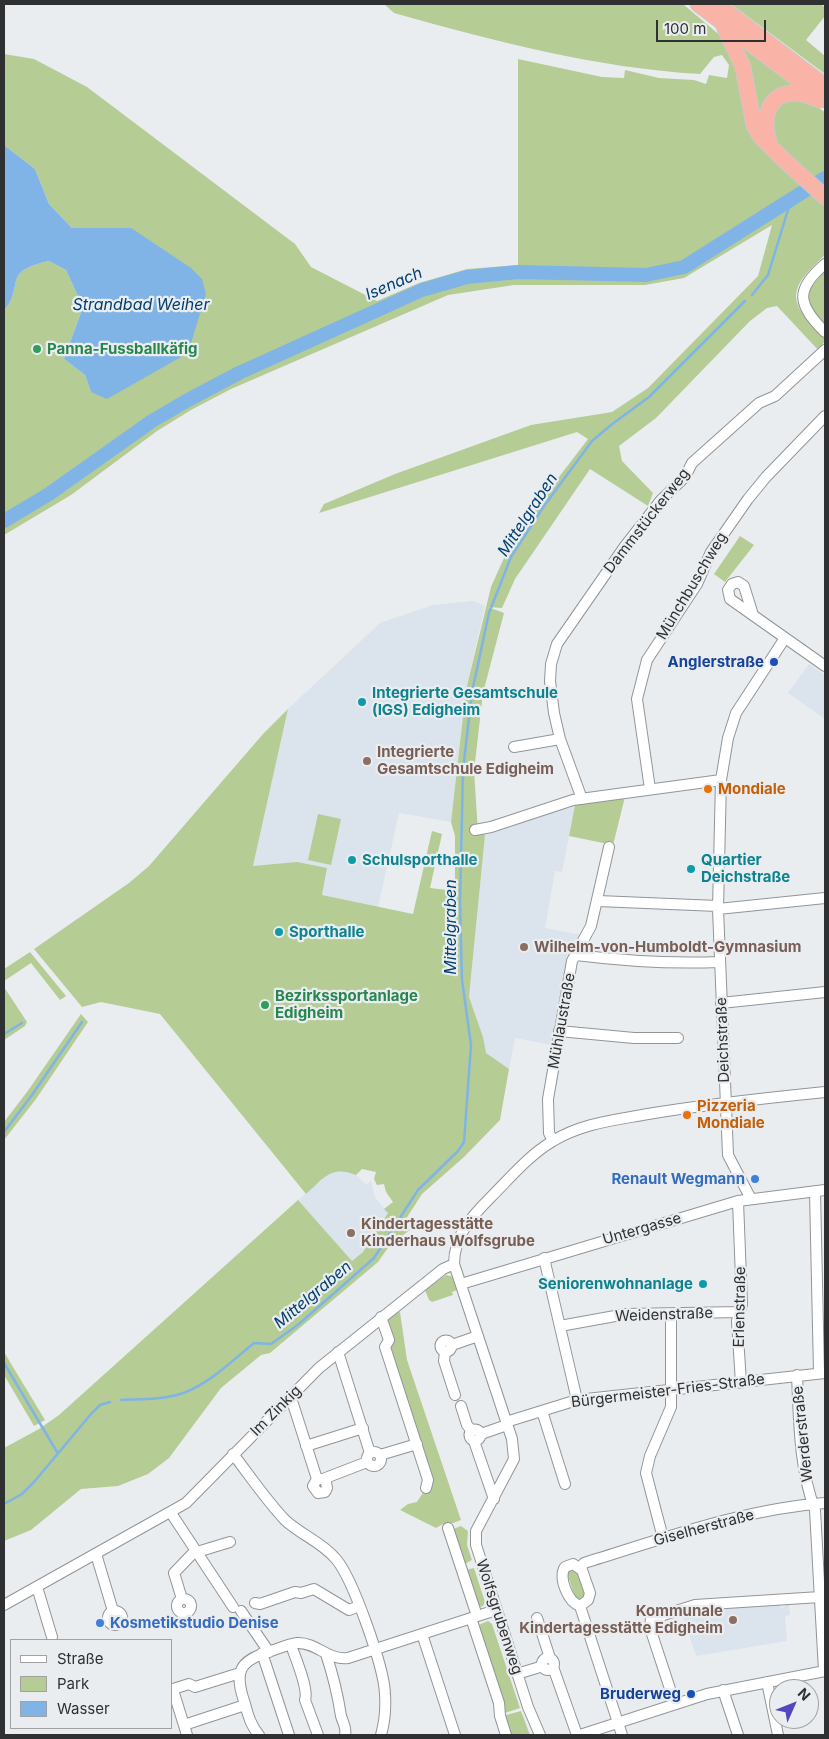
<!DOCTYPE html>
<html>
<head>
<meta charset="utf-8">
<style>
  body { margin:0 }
  #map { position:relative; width:829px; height:1739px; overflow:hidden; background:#eaedf0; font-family:Inter,sans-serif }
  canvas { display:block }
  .frame { position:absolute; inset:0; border:5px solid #2f3031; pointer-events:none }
  .legend { position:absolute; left:10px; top:1639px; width:162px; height:90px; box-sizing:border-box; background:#eaedf0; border:1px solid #9fa1a4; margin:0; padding:6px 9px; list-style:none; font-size:15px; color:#2f3031 }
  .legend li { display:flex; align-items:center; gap:10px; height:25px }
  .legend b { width:25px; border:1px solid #9fa1a4 }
  .north { position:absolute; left:769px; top:1679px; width:50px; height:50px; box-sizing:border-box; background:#eaedf0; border:1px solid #9fa1a4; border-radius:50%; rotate:46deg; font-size:14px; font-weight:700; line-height:20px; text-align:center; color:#2f3031 }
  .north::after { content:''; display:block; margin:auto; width:18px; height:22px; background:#5147be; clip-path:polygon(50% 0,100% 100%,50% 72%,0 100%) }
  .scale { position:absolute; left:656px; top:20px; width:110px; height:22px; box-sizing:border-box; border:2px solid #2f3031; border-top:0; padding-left:6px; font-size:15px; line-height:18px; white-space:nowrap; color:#2f3031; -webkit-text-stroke:4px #eaedf0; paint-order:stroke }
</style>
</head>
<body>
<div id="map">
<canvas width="829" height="1739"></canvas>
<div class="frame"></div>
<ul class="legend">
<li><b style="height:6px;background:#fff"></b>Straße</li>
<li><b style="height:14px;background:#b5cc95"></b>Park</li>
<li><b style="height:14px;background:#80b4e7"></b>Wasser</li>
</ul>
<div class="north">N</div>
<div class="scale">100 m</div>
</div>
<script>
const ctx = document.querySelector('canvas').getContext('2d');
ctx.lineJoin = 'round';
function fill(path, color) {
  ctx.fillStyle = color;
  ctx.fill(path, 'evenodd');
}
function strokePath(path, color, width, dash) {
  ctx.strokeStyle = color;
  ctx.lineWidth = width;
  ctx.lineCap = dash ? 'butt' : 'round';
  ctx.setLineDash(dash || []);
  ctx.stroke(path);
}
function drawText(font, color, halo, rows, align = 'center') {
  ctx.font = font + ' Inter,sans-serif';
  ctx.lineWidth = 4.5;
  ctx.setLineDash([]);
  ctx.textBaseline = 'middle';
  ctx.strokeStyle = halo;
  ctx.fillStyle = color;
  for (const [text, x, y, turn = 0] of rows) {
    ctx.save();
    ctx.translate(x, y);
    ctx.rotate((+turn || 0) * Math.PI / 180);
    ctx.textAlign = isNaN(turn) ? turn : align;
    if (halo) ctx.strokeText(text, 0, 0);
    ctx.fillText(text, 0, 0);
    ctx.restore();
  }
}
const built = new Path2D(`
  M 474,601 L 485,606 L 466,690 L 451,822 L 399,813 L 378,907 L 322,895 L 327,868 L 253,866 L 288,709 L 380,623 L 433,605 Z
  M 809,664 L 825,675 L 825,719 L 788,693 Z
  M 575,805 L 562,872 L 555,871 L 545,928 L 581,935 L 568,960 L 552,1045 L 515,1038 L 509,1069 L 485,1053 L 483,1037 L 469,998 L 485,835 Z
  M 336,1171 L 345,1171 L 356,1175 L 366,1185 L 371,1181 L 375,1197 L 388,1213 L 363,1252 L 352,1261 L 298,1200 L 328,1174 Z
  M 780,1603 L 781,1608 L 785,1607 L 785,1603 L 789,1603 L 790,1615 L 785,1616 L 787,1641 L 696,1656 L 683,1616 L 686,1615 L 685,1613 L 697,1609 Z`);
const green = new Path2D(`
  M 384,4 L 683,4 L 722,37 L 738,67 L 746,121 L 825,203 L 825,255 C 785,291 788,302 825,339 L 820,352 L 777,306 L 767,308 L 750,321 L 656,418 L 619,446 L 622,461 L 653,493 L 648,506 L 590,469 L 515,579 L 502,608 L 488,607 L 504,613 L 483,693 L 474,771 L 478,832 L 485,835 L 469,997 L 483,1037 L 486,1053 L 509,1069 L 500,1120 L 464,1157 L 422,1194 L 404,1222 L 410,1230 L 390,1245 L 378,1262 L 270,1353 L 261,1355 L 221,1388 L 169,1458 L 148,1474 L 118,1486 L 81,1489 L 31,1530 L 4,1541 L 4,1448 L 39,1429 L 59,1415 L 298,1200 L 352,1261 L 363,1252 L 388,1213 L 384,1209 L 393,1202 L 386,1192 L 384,1184 L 377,1185 L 374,1179 L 376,1172 L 362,1169 L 356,1175 C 331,1165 324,1178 306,1194 L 160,1014 L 101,1002 L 82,1007 L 34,949 L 129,883 L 149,866 L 263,734 L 288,709 L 253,866 L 297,862 L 327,868 L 322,895 L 413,914 L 432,831 L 442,834 L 430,888 L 455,891 L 455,836 L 451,822 L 466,690 L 491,587 L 503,560 L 533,511 L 588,439 L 577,432 L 319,513 L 324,504 L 395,474 L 531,425 L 612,412 L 648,388 L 758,276 L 772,225 L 684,278 L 645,285 L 514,285 L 448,295 L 231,389 L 191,410 L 157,431 L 71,495 L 4,535 L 4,311 C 26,284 0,272 49,261 L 66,270 L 83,307 L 64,359 L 85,375 L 91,392 L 131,228 L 72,228 L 49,204 L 35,169 L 4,145 L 4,54 L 34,59 L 87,87 L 295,244 L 311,267 L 377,301 L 419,283 L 467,269 L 518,265 L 518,59 L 602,77 L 624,78 L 625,70 L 659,78 L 694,80 L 706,84 L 709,75 L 727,78 L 729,65 L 722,55 L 714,57 L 700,74 C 596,68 494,41 394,13 Z
  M 731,4 L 820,4 L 825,7 L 825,16 L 806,40 L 825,56 L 825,74 Z
  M 735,42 L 799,90 L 782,92 L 762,131 Z
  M 802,97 L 825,112 L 825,191 L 772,140 L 774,108 L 787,98 Z
  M 825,271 L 825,326 L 809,307 L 807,292 Z
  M 740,536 L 754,545 L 725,582 L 714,574 Z
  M 625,797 L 613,845 L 569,836 L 575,805 Z
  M 318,814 L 341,819 L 331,865 L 308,860 Z
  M 30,952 L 66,996 L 60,1000 L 31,963 L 4,981 L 4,969 Z
  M 4,987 L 27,1022 L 25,1026 L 4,1040 Z
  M 81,1014 L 88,1022 L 36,1099 L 4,1140 L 4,1122 L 27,1092 Z
  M 446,1275 L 454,1277 L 457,1290 L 452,1292 L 453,1295 L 432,1302 L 429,1300 L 425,1290 Z
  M 400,1312 L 407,1360 L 461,1520 L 445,1526 L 443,1524 L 436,1528 L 400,1510 L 408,1504 L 417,1502 L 426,1488 L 388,1348 L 384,1322 L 396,1313 Z
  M 4,1352 L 45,1420 L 34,1426 L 4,1375 Z
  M 461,1526 L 468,1531 L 467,1545 L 472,1560 L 463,1565 L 453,1529 Z
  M 474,1568 L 485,1602 L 483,1606 L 476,1608 L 466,1570 Z
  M 577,1569 L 586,1596 L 585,1600 L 576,1600 L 567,1573 L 567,1570 Z
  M 488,1621 L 492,1624 L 520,1708 L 502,1714 L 476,1626 Z
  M 521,1711 L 530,1735 L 507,1735 L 502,1716 Z`);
const water = new Path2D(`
  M 4,145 L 35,169 L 49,204 L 72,228 L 131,228 L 191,268 L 202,279 L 206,294 L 188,353 L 107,399 L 91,392 L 85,375 L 64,359 L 83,307 L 66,270 L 49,261 C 0,272 26,284 4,311 Z`);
const stream = new Path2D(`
  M 752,295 L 768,275 L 791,200
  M 4,1034 L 22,1023
  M 4,1132 L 32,1095 L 82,1022
  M 4,1363 L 57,1452
  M 121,1400 C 142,1399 166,1400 186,1392 C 211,1382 233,1360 254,1343 L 271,1344 L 299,1324 L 374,1258 L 418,1190 L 458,1151 L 464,1142 L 471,1045 L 462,980 L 460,903 L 463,770 L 472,692 L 489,613 L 511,557 L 544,506 L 592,441 L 611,425 L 649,397 L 745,301
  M 4,1504 L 22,1494 L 34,1482 L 91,1414 L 100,1405 L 110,1402`);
const river = new Path2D(`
  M 4,521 L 49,494 L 152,421 L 188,400 L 239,373 L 422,290 L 467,277 L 518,272 L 646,275 L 684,267 L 825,178`);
const minor = new Path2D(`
  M 825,264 C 794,290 798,305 825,332
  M 753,615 L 744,586 L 738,582 L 732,584 L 728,590 L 730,599 L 825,666
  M 514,747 L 560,739
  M 650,789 L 637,699 L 647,660 L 697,584 L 711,552 L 748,499 L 766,477 L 825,416
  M 582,799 L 560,739 L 554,713 L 550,681 L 551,664 L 557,644 L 625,546 L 661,500 L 685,477 L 692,463 L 759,403 L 775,396 L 825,350
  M 475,830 L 491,827 L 573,800 L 721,780
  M 598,901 L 718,906
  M 718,909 L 825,898
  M 576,955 C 624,961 670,964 719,962
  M 721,1003 L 825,992
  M 559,1031 L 634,1038 L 678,1038
  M 553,1141 L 549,1133 L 548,1099 L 572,961 L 591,926 L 609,847
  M 815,1192 L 819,1372
  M 751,1199 L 728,1155 L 718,909 L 721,780 L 728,738 L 736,713 L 785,638
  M 738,1201 L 742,1304 L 737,1321 L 741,1383
  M 544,1258 L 577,1400
  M 461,1284 L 738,1201 L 825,1190
  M 381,1317 L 389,1340 L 385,1347 L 428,1480 L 426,1488
  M 560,1326 L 626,1314 L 740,1312
  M440.5 1346a5.5 5.5 0 1 1 11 0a5.5 5.5 0 1 1-11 0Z
  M 452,1345 L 478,1336
  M 338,1352 L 370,1453
  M 445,1352 L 444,1361 L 455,1395
  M 797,1375 C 799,1419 799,1468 815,1510 L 824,1671
  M 288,1400 L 293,1404 L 317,1479
  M 461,1406 L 467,1425 L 472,1431
  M 542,1411 L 565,1484
  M 506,1422 L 577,1400 L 825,1373
  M469.5 1435a5.5 5.5 0 1 1 11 0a5.5 5.5 0 1 1-11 0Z
  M 481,1434 L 507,1425
  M 474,1441 L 494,1499
  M 306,1446 L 363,1428
  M367 1459a7 7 0 1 1 14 0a7 7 0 1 1-14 0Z
  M 233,1454 C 250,1476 266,1500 285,1520 C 301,1535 322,1542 336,1559 C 353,1579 384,1667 385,1694 C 386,1709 385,1721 381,1735
  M 380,1455 L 417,1444
  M 323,1479 L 326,1482 L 327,1488 L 325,1492 L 318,1493 L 313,1486 L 317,1479 L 323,1479 L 367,1462
  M 171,1513 L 233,1607
  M 448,1528 L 477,1616
  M 663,1538 L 646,1473 L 650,1456 L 671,1407 L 671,1314
  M 197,1552 L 230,1542
  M 96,1554 L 113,1611
  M 573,1564 L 582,1570 L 590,1593 L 588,1600 L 580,1606 C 568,1602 558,1578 565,1567 Z
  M 581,1567 L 584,1563 C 663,1539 743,1509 825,1503
  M 37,1587 L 52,1637
  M177 1606a7 7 0 1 1 14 0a7 7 0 1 1-14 0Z
  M 182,1599 L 174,1573 L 196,1550
  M 255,1603 L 260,1604 L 295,1592 L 301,1593 L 314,1589 L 349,1610 L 359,1606
  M 4,1605 L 186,1503 L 319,1368 L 443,1269 L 454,1264
  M 580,1606 L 622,1735
  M108 1618a7 7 0 1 1 14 0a7 7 0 1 1-14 0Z
  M 241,1611 L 269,1652
  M 471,1618 L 499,1703 L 500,1716 L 506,1735
  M 537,1618 L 550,1658
  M 422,1634 L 455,1735
  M 291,1645 C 295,1657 309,1689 305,1700 L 318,1735
  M 262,1653 L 289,1735
  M 326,1654 C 333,1675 338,1696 341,1716 C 343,1723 347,1728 345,1735
  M542 1664a6 6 0 1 1 12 0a6 6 0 1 1-12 0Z
  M 553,1667 L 577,1735
  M 517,1674 L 543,1666
  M 767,1682 L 778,1735
  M 173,1689 L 189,1684 L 195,1687 L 240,1673
  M 173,1690 L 187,1735
  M 723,1690 L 738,1735
  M 675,1704 L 650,1628 L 651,1619 L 695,1605 L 820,1597
  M 184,1725 L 245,1705
  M 259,1735 C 251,1726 248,1715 245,1704 C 234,1672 238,1661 271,1651 C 280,1648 289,1644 297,1643 C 316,1642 329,1661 348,1658 L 496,1610
  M 540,1735 L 528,1707 L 476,1545 L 476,1531 L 514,1459 L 512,1439 L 454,1264 C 454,1235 472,1216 491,1197 C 511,1177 529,1155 553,1141 C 582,1123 616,1120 648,1114 C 707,1104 766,1098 825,1092
  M 580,1735 L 707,1694 L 825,1671`);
const highway = new Path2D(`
  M 698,4 L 825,100
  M 717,4 L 825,86
  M 721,20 L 743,67 L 754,126 L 761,137 L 783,159 L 825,197
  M 769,142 C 762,120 767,91 797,93 C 805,94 812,97 820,100`);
const markers = [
  [37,349,5,"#2e9e5b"],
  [774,662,5,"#1a4fb4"],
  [362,702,5,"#0f9aa8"],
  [367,761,5,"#8d6e63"],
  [708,789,5,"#e8710a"],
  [352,860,5,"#0f9aa8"],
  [691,869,5,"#0f9aa8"],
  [279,932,5,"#0f9aa8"],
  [524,947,5,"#8d6e63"],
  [265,1005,5,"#2e9e5b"],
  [687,1115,5,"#e8710a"],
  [755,1179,5,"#3f7fe0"],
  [351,1233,5,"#8d6e63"],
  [703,1284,5,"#0f9aa8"],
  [733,1620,5,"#8d6e63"],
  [100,1623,5,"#3f7fe0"],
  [691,1694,5,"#1a4fb4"]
];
const leisureNames = [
  ["Panna-Fussballkäfig",47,349],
  ["Bezirkssportanlage",275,996],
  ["Edigheim",275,1013]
];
const streetNames = [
  ["Dammstückerweg",647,521,-52],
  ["Münchbuschweg",692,586,-59],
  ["Mühlaustraße",562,1021,-80],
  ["Deichstraße",723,1040,-92],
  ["Untergasse",642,1229,-16],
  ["Erlenstraße",740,1307,-89],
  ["Weidenstraße",664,1315,-2],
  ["Bürgermeister-Fries-Straße",668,1391,-7],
  ["Im Zinkig",276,1411,-45],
  ["Werderstraße",803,1434,-96],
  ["Giselherstraße",704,1528,-15],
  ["Wolfsgrubenweg",499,1617,72]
];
const transitNames = [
  ["Anglerstraße",764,662],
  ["Bruderweg",681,1694]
];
const cultureNames = [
  ["Integrierte Gesamtschule",372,693],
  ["(IGS) Edigheim",372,710],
  ["Schulsporthalle",362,860],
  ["Quartier",701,860],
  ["Deichstraße",701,877],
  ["Sporthalle",289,932],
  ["Seniorenwohnanlage",693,1284,"right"]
];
const educationNames = [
  ["Integrierte",377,752],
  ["Gesamtschule Edigheim",377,769],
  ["Wilhelm-von-Humboldt-Gymnasium",534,947],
  ["Kindertagesstätte",361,1224],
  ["Kinderhaus Wolfsgrube",361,1241],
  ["Kommunale",723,1611,"right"],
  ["Kindertagesstätte Edigheim",723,1628,"right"]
];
const foodNames = [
  ["Mondiale",718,789],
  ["Pizzeria",697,1106],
  ["Mondiale",697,1123]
];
const shopNames = [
  ["Renault Wegmann",745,1179],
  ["Kosmetikstudio Denise",110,1623,"left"]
];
const waterNames = [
  ["Isenach",394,284,-23],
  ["Strandbad Weiher",141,305],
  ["Mittelgraben",528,515,-57],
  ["Mittelgraben",451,927,-90],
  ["Mittelgraben",313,1295,-40]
];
fill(built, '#dbe3ec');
fill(green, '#b5cc95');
fill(water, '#80b4e7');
strokePath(stream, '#80b4e7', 2.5);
strokePath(river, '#80b4e7', 14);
strokePath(minor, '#929598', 12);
strokePath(highway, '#c9c9c9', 17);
strokePath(minor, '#fff', 10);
strokePath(highway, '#f9b4a7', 15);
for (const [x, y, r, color] of markers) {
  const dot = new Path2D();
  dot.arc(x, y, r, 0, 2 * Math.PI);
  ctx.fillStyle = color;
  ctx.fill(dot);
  strokePath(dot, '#eaedf0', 2);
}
drawText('bold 15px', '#27864d', '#eaedf0', leisureNames, 'left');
drawText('15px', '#2f3031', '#eaedf0', streetNames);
drawText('bold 15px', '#164399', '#eaedf0', transitNames, 'right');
drawText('bold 15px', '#0d838f', '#eaedf0', cultureNames, 'left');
drawText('bold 15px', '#785e54', '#eaedf0', educationNames, 'left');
drawText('bold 15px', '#c56008', '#eaedf0', foodNames, 'left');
drawText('bold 15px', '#366cbe', '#eaedf0', shopNames, 'right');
drawText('italic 16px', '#033f6e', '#eaedf0', waterNames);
</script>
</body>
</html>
